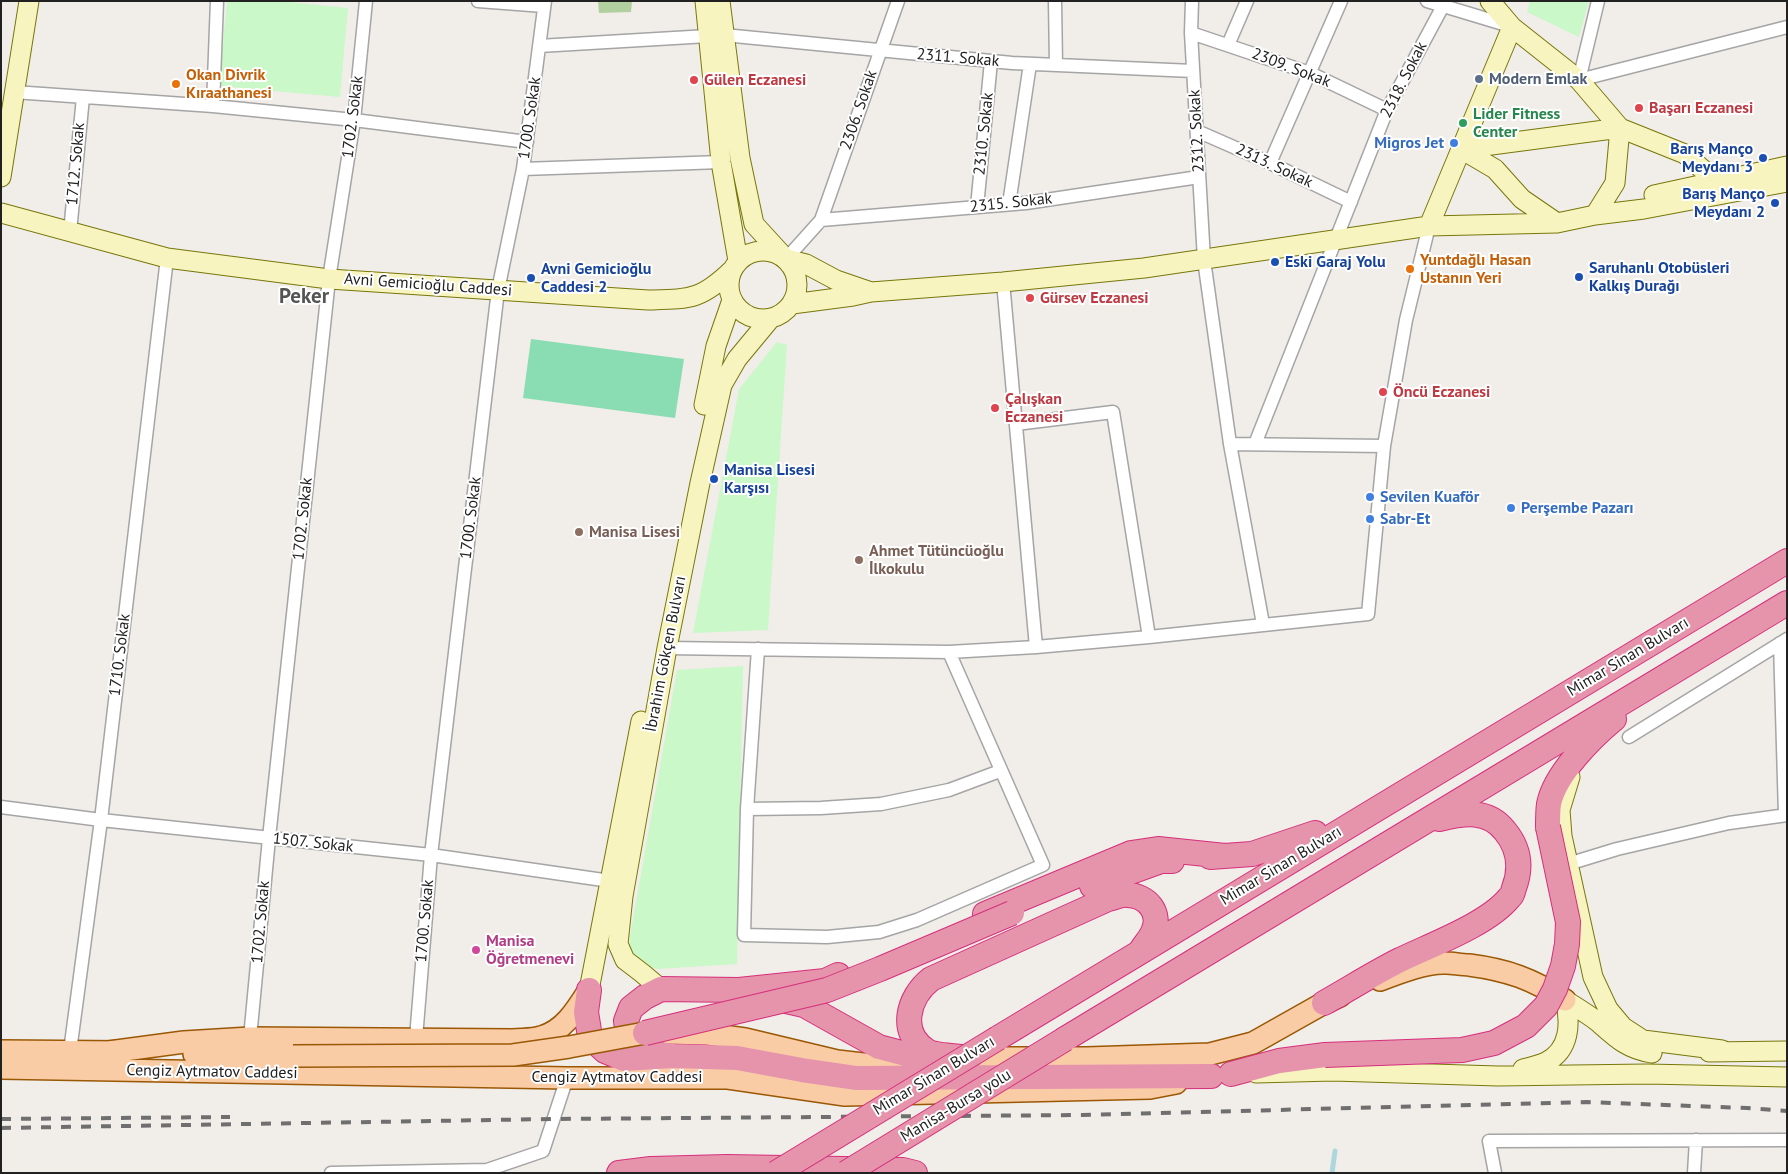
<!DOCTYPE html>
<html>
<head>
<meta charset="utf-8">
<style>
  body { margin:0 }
  #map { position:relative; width:1788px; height:1174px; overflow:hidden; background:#f1ede9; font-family:"PT Sans",sans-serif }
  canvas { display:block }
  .frame { position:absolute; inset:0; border:2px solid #212121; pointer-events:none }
</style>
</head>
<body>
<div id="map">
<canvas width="1788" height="1174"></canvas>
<div class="frame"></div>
</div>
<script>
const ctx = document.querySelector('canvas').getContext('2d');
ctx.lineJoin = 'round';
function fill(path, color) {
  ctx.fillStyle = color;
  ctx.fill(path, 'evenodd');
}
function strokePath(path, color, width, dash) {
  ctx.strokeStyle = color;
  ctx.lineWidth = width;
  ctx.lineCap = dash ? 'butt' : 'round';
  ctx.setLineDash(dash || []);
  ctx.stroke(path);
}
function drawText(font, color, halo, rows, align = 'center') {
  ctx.font = font + ' "PT Sans",sans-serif';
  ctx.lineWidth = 4;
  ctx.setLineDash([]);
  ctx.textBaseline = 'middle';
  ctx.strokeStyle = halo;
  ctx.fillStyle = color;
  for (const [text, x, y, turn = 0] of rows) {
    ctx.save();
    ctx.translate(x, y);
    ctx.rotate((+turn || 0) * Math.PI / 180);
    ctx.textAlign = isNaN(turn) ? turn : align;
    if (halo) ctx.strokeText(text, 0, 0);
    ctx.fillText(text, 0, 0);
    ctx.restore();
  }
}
const forest = new Path2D(`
  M 598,1 L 632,1 L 631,12 L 599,13 Z`);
const park = new Path2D(`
  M 227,1 L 279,1 L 348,8 L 340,97 L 219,86 Z
  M 1530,1 L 1589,1 L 1579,37 L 1527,12 Z
  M 777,342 L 787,345 L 768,630 L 693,633 L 739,389 Z
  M 743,666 L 737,964 L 657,969 L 641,965 L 629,953 L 630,936 L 677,670 Z`);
const pitch = new Path2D(`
  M 531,339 L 684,359 L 675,418 L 523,398 Z`);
const stream = new Path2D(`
  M 1332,1173 L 1335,1151`);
const street = new Path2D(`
  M 478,1 L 544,6
  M 1055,1 L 1056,65
  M 1192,1 L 1191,33 L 1204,260 L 1230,444 L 1263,624
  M 1427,1 L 1510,26
  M 1598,1 L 1579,80 L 1787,27
  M 1191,33 L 1310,73 L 1387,110
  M 724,35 L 1012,63 L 1193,71
  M 1228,45 L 1247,1
  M 539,46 L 708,36
  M 14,92 L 213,106 L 354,120 L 527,142
  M 213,106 L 217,1
  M 1197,131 L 1270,163 L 1351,202
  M 1270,163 L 1341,1
  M 523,169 L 721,162
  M 1009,204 L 1030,64
  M 977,207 L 991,61
  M 821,220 L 1026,203 L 1199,177
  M 70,232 L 83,97
  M 786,259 L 821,220 L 898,1
  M 1003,282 L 1036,647
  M 1016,424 L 1113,412 L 1149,637
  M 1230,444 L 1384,446
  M 1255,444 L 1387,110 L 1443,6
  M 1780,643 L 1785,815
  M 667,648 L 949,652 L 1036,647 L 1149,637 L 1368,614 L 1384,446 L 1406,320 L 1429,226
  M 758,649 L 747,809 L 744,935 L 827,937 L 879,932 L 917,920 L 1043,865 L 949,652
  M 1629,737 L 1787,639
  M 1,807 L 101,820 L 431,855 L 617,882
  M 747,809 L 821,808 L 881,804 L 949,790 L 1000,771
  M 1568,864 L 1617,849 L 1729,823 L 1787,815
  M 250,1038 L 269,838 L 329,279 L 354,120 L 366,1
  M 416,1038 L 431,855 L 498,290 L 523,169 L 545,1
  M 70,1051 L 101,820 L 167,258
  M 331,1173 L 487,1170 L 543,1151 L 567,1078
  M 1495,1173 L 1489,1141 L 1787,1140
  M 1694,1173 L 1696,1140`);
const secondary = new Path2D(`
  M 705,1 L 721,162 L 738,261
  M 720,1 L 740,158 L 754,224 L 786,259
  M 1490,1 L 1512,27 L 1579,80 L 1620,128 L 1685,154 L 1716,181
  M 1461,149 L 1620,128
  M 1461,149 L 1495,169 L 1522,199 L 1557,223
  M 1,177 L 29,1
  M 1654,195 L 1787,166
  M 1,213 L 167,258 L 329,279 L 648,300 C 691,299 701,300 733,269
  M 1595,215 L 1615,183 L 1620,128
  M 1429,226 L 1512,27
  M729 285a34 34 0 1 1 68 0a34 34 0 1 1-68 0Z
  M 786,259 L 806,264 L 836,280 L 871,292
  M 792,304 L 853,296 L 871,292 L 1003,282 L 1144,268 L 1429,226 L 1557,223 L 1595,215 L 1644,209 L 1787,182
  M 704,405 L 716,346 L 732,300
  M 1570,777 L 1560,810 L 1562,836 L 1593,977 L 1608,1009 L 1623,1027 L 1643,1040 L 1722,1050
  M 661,989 L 642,973 L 625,960 L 618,944 L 623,896 L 667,648 L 700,483 L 722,385 L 737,359 L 771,318
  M 589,990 L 641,721
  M 1565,1000 C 1576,1007 1588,1014 1598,1022 C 1616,1038 1627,1049 1652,1053
  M 1709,1052 L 1787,1051
  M 1523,1069 C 1531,1067 1539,1065 1546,1062 C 1570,1050 1571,1023 1565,1000
  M 1256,1073 L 1333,1071 L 1498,1076 L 1647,1074 L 1787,1077`);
const primary = new Path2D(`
  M 1380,980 C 1398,973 1426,962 1446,963 C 1453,963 1461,965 1469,965 C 1508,970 1532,979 1565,1000
  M 668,1033 L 708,1034 L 745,1039 L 837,1061 L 889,1067 L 970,1058 L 1087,1058 L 1210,1054 L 1253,1043 L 1324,1003 L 1340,996
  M 1,1051 L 123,1052
  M 109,1052 L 184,1042 L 250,1038 L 513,1040 C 522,1039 532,1040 541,1037 C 564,1031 577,1009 589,990
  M 194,1054 L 293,1056
  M 1,1068 L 567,1078 L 728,1078 L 845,1095 L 1150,1088 L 1176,1083`);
const highway = new Path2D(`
  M 1548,827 C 1548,820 1548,811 1549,804 C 1555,774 1591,738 1614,719
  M 1210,857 L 1252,854 L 1315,833
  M 1092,886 L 1161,861 L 1172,861
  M 985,914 L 1131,853 L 1158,849 L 1225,856
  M 589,990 L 586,1012 L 590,1037 L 605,1051 L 624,1059 L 673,1056 L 737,1058 L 802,1070 L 857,1078 L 1211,1076
  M 777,999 L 804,1005 L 879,1047 L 913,1056 L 938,1057
  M 1324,1003 C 1349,989 1374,973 1400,960 C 1431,945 1488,924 1509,898 C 1512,896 1513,892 1514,888 C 1522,867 1519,848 1505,831 C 1488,809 1464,813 1439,819
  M 998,1038 L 1787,561
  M 1065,1039 L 1787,603
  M 673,1056 L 645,1052 L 632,1044 L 628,1035 L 626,1021 L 631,1008 L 645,997 L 661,989 L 739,990 L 825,981 L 838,975
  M 970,1058 C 960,1056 935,1056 927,1051 C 898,1033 908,997 931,979 L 1108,899 C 1114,898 1121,894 1127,895 C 1147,895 1162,913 1153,932 C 1150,939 1144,945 1140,952
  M 1231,1074 L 1279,1061 L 1325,1055
  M 619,1173 L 651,1169 L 727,1167 L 903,1170 L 915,1173`);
const rail = new Path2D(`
  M 1,1119 L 230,1117
  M 1,1128 L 553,1119 L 1082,1115 L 1587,1102 L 1747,1108 L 1787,1111`);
const primaryBridge = new Path2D(`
  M 293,1056 L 513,1055 L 569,1047 L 645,1033`);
const highwayBridge = new Path2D(`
  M 645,1033 L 827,990 L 880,969 L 1012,913
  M 1325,1055 L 1462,1050 L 1494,1043 L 1526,1026 L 1546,1006 L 1555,989 L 1563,966 L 1567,944 L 1568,922 L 1548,827
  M 776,1173 L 998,1038
  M 846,1173 L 1065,1039`);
const markers = [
  [1479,79,5,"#5c6f8a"],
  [694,80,5,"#e0444e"],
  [176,84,5,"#e8710a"],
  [1639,108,5,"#e0444e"],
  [1463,123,5,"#2e9e5b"],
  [1454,143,5,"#3f7fe0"],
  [1763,158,5,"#1a4fb4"],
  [1775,203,5,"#1a4fb4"],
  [1275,262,5,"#1a4fb4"],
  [1410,269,5,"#e8710a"],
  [1579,277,5,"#1a4fb4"],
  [531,278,5,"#1a4fb4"],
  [1030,298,5,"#e0444e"],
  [1383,392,5,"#e0444e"],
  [995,408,5,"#e0444e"],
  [714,479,5,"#1a4fb4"],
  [1370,497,5,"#3f7fe0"],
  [1511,508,5,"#3f7fe0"],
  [1370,519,5,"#3f7fe0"],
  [579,532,5,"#8d6e63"],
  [859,560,5,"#8d6e63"],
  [476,950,5,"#d1479c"]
];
const streetNames = [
  ["2311. Sokak",958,58,5],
  ["2309. Sokak",1291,68,21],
  ["2318. Sokak",1404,80,-63],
  ["2306. Sokak",859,110,-71],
  ["1702. Sokak",353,117,-83],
  ["1700. Sokak",530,118,-82],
  ["2312. Sokak",1197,131,-93],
  ["2310. Sokak",984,134,-84],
  ["1712. Sokak",76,164,-85],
  ["2313. Sokak",1274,166,25],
  ["2315. Sokak",1011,203,-6],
  ["Avni Gemicioğlu Caddesi",428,285,4],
  ["1700. Sokak",471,518,-83],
  ["1702. Sokak",303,519,-84],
  ["İbrahim Gökçen Bulvarı",666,654,-79],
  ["1710. Sokak",120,655,-83],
  ["Mimar Sinan Bulvarı",1628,657,-31],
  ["1507. Sokak",313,843,6],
  ["Mimar Sinan Bulvarı",1281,866,-31],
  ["1700. Sokak",425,921,-85],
  ["1702. Sokak",261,922,-85],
  ["Cengiz Aytmatov Caddesi",212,1072,1],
  ["Mimar Sinan Bulvarı",934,1076,-31],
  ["Cengiz Aytmatov Caddesi",617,1077],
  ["Manisa-Bursa yolu",956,1106,-31]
];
const foodNames = [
  ["Okan Divrik",186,75],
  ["Kıraathanesi",186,93],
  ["Yuntdağlı Hasan",1420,260],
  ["Ustanın Yeri",1420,278]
];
const serviceNames = [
  ["Modern Emlak",1489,79]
];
const healthNames = [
  ["Gülen Eczanesi",704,80],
  ["Başarı Eczanesi",1649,108],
  ["Gürsev Eczanesi",1040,298],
  ["Öncü Eczanesi",1393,392],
  ["Çalışkan",1005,399],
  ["Eczanesi",1005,417]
];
const leisureNames = [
  ["Lider Fitness",1473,114],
  ["Center",1473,132]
];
const shopNames = [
  ["Migros Jet",1444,143,"right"],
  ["Sevilen Kuaför",1380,497],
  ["Perşembe Pazarı",1521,508],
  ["Sabr-Et",1380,519]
];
const transitNames = [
  ["Barış Manço",1753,149,"right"],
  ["Meydanı 3",1753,167,"right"],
  ["Barış Manço",1765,194,"right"],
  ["Meydanı 2",1765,212,"right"],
  ["Eski Garaj Yolu",1285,262],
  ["Saruhanlı Otobüsleri",1589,268],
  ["Kalkış Durağı",1589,286],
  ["Avni Gemicioğlu",541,269],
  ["Caddesi 2",541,287],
  ["Manisa Lisesi",724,470],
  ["Karşısı",724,488]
];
const educationNames = [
  ["Manisa Lisesi",589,532],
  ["Ahmet Tütüncüoğlu",869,551],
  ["İlkokulu",869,569]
];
const hotelNames = [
  ["Manisa",486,941],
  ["Öğretmenevi",486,959]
];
const districtNames = [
  ["Peker",304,297]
];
fill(forest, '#b2cf9f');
fill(park, '#caf8c8');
fill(pitch, '#8addb3');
strokePath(stream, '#abd7dd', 5);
strokePath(street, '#a5a5a5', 15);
strokePath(secondary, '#787709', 21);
strokePath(primary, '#9a5805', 24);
strokePath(highway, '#d62f7b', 26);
strokePath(street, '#fff', 12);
strokePath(secondary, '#f8f4c0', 19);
strokePath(primary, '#f9cca6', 21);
strokePath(highway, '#e594ac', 24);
strokePath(rail, '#6f6f6f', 4, [10, 10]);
strokePath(primaryBridge, '#9a5805', 24, []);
strokePath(highwayBridge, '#d62f7b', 26, []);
strokePath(primaryBridge, '#f9cca6', 21);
strokePath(highwayBridge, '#e594ac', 24);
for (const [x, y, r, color] of markers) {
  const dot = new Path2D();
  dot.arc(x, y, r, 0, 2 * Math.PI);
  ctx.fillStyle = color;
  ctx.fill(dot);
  strokePath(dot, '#fff', 2);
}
drawText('16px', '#212121', '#fff', streetNames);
drawText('bold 16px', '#c56008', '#fff', foodNames, 'left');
drawText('bold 16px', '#4e5e75', '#fff', serviceNames, 'left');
drawText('bold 16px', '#be3a42', '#fff', healthNames, 'left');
drawText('bold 16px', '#27864d', '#fff', leisureNames, 'left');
drawText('bold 16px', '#366cbe', '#fff', shopNames, 'left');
drawText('bold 16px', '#164399', '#fff', transitNames, 'left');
drawText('bold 16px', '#785e54', '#fff', educationNames, 'left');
drawText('bold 16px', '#b23c85', '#fff', hotelNames, 'left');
drawText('bold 21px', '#545454', '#fff', districtNames);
</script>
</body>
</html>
